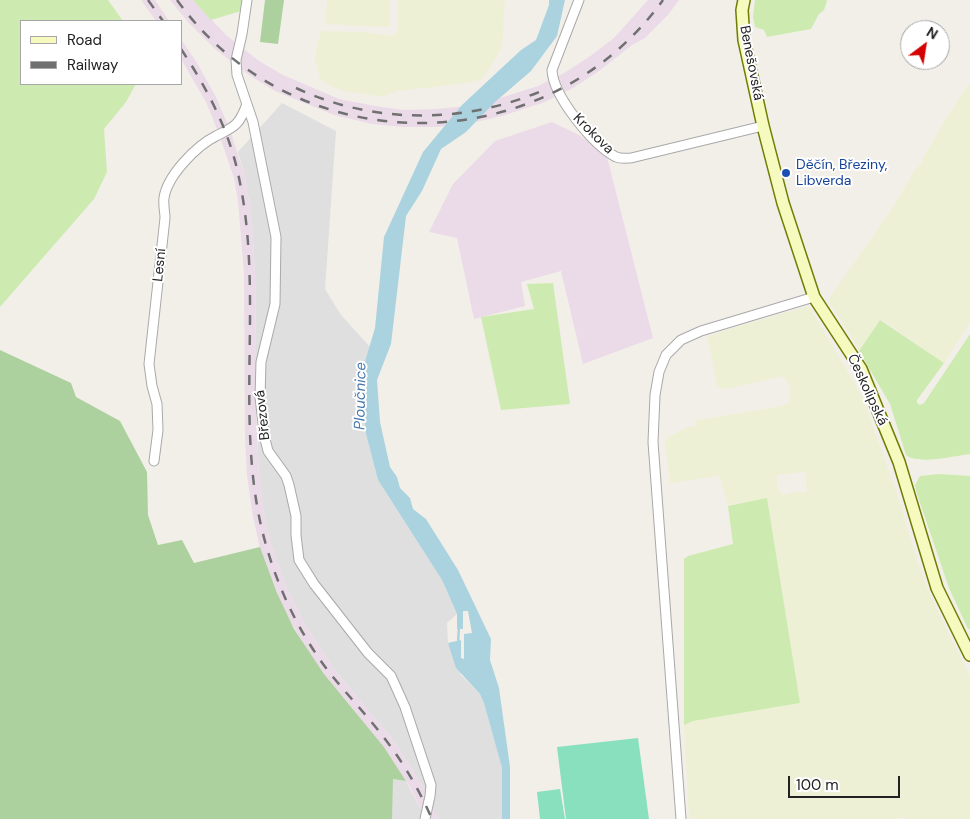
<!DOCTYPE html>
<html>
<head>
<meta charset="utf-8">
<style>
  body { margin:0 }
  #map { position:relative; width:970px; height:819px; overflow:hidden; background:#f2efe9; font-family:"DM Sans",sans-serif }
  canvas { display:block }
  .legend { position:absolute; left:20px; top:20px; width:162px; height:65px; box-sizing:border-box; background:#fff; border:1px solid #a7a7a7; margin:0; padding:6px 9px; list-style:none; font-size:15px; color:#222 }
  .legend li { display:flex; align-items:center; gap:10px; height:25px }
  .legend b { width:25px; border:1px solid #a7a7a7 }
  .north { position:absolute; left:900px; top:20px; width:50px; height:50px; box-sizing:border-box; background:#fff; border:1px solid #a7a7a7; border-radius:50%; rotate:31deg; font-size:14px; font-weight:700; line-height:20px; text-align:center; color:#222 }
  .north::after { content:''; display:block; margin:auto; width:18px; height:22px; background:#d40000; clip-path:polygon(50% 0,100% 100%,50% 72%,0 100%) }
  .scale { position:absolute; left:788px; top:776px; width:112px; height:22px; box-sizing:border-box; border:2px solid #222; border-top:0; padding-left:6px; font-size:15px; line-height:18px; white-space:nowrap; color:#222; -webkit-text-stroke:4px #fff; paint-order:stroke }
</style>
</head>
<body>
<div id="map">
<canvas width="970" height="819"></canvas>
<ul class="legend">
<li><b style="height:6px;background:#f7fabf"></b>Road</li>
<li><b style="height:6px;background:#707070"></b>Railway</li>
</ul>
<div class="north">N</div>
<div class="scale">100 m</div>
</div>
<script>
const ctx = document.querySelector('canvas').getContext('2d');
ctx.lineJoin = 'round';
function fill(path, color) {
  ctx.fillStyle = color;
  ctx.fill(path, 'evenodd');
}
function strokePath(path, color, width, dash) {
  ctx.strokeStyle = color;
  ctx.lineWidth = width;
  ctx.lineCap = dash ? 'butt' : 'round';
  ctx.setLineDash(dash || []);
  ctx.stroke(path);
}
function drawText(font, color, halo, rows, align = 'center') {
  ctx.font = font + ' "DM Sans",sans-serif';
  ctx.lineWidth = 4;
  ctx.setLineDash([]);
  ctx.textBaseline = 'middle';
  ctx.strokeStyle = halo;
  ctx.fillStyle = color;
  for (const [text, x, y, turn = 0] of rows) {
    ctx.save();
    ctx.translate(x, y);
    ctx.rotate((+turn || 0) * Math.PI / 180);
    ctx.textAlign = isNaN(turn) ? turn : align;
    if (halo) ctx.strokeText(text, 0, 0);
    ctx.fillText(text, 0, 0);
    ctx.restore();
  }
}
const residential = new Path2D(`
  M 282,103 L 336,131 L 325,289 L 341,315 L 370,347 L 361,375 L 366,434 L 378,480 L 442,580 L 457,614 L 447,623 L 448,643 L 461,675 L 480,694 L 484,702 L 502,768 L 502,819 L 438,819 L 420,782 L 393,740 L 333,668 L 304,623 L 287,589 L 271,544 L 264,515 L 259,475 L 257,437 L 255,272 L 252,224 L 245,176 L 238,152 Z
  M 392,779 L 406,781 L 426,819 L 392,819 Z`);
const industrial = new Path2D(`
  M 141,0 L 155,0 L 169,21 L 156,21 Z
  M 170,0 L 193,0 L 226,35 L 259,61 L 283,75 L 339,99 L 375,106 L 404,110 L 436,109 L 468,106 L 497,99 L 538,86 L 564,73 L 589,57 L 614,38 L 648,0 L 679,0 L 668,15 L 645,38 L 632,45 L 599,71 L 573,88 L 545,102 L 502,116 L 471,123 L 437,127 L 403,127 L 372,124 L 334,115 L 275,91 L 249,75 L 214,48 L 188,22 Z
  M 181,39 L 197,63 L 216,97 L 230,130 L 245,176 L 252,224 L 255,272 L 257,437 L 259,475 L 264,515 L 271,544 L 287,589 L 304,623 L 333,668 L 393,740 L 420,782 L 438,819 L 426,819 L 410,787 L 384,747 L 324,674 L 308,651 L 284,611 L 260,548 L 253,517 L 247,476 L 245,437 L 244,273 L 238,201 L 234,178 L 219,134 L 206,102 L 181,59 Z
  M 552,122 L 579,135 L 606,153 L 653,338 L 583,364 L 561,271 L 521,282 L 525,306 L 474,319 L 457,238 L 429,232 L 453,184 L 495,141 Z`);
const farmland = new Path2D(`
  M 327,0 L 390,0 L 390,27 L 325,24 Z
  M 398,0 L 505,0 L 502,46 L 496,58 L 482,79 L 467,83 L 397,91 L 383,97 L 344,91 L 328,85 L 320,78 L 315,61 L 316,50 L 321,31 L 360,32 L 393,36 L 398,31 Z
  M 970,82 L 970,323 L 944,363 L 882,320 L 880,320 L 860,350 L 830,304 L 830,297 L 894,206 L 914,171 L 922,162 L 925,154 L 952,109 Z
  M 809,306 L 862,396 L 897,494 L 918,563 L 931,597 L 970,677 L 970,819 L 906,819 L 905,817 L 896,819 L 689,819 L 684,725 L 693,721 L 800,703 L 767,499 L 728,505 L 720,477 L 718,476 L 670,483 L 665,441 L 667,438 L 688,427 L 695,426 L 695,421 L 697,420 L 781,406 L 790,402 L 789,387 L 784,376 L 731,388 L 722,389 L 719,387 L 717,385 L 707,337 L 732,328 ZM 805,472 L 807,492 L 793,492 L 783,495 L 777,486 L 778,475 Z`);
const grass = new Path2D(`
  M 0,0 L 108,0 L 123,21 L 21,21 L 21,84 L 136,84 L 126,102 L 104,129 L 107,172 L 94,199 L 0,307 Z
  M 193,0 L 242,0 L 241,11 L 211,20 Z
  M 755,0 L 826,0 L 827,1 L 824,10 L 819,14 L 811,29 L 767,37 L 764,30 L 755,27 L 753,17 Z
  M 553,283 L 570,404 L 501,410 L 481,317 L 534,309 L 527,284 Z
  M 880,320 L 944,363 L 917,400 L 917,403 L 920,405 L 924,403 L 970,334 L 970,454 C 955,456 917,465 906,455 L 890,404 L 859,351 Z
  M 939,474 L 970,476 L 970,629 L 968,629 L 949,588 L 916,491 L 915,485 L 920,476 Z
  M 767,498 L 800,703 L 693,721 L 684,725 L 684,559 L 688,556 L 733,544 L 728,506 Z`);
const forest = new Path2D(`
  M 265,0 L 284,0 L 278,44 L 260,42 Z
  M 0,350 L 71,383 L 76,397 L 120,421 L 147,472 L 148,515 L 158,545 L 182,540 L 194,563 L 260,547 L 277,593 L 294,629 L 324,674 L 384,747 L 406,781 L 393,779 L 392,819 L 0,819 Z`);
const pitch = new Path2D(`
  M 638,738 L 649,819 L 566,819 L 557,747 Z
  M 560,789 L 565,819 L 540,819 L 537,792 Z`);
const water = new Path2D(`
  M 549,0 L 565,0 L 557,36 L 531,71 L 495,102 L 466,132 L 441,149 L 422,191 L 406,216 L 391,344 L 377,380 L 380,422 L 390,467 L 397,477 L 400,488 L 410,498 L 413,509 L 426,519 L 458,570 L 491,639 L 490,660 L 499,688 L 510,767 L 510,819 L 502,819 L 502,768 L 484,703 L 480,694 L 456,668 L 448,643 L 461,640 L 461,658 L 464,659 L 464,634 L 472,633 L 468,611 L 463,611 L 463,629 L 457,629 L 457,614 L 442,580 L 378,480 L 366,434 L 361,375 L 375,328 L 384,237 L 423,152 L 462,105 L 521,50 L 536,40 L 549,5 Z`);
const stream = new Path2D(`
  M 458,643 L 459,626`);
const minor = new Path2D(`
  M 247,0 L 242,34 L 236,60 L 237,75 L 253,122 L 276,237 L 275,304 L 261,362 L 260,397 L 265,439 L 268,451 L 286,476 L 289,485 L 296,516 L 296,535 L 299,560 L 314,584 L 368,653 L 391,676 L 405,707 L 431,785 L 430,796 L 425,819
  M 579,0 L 552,70 C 553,96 593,145 616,157 C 621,159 626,158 631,158 L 763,126
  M 154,461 L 158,430 L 157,404 L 152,386 L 149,364 L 165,218 C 165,212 163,205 164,198 C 167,176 196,146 216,136 C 234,127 239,126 247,104
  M 681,819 L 653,442 L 655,395 L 659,372 L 666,355 L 681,340 L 701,331 L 814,297`);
const secondary = new Path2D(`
  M 744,0 L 742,10 L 744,40 L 763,126 L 783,203 L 814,297 L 861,369 L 899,462 L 937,588 L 970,655`);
const rail = new Path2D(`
  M 148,0 L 163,21
  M 177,0 C 295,164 545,164 663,0
  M 181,49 C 207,88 230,132 239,178 C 265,298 232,427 266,545 C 279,591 300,634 329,672 C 345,692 362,710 378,730 C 400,757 418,787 432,819
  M 296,88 C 375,125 467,124 546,89`);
const markers = [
  [786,173,5,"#1a4fb4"]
];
const streetNames = [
  ["Benešovská",751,63,79],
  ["Krokova",593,134,45],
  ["Lesní",160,265,-84],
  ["Českolipská",867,390,65],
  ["Březová",263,415,-96]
];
const transitNames = [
  ["Děčín, Březiny,",796,165],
  ["Libverda",796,181]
];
const waterNames = [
  ["Ploučnice",361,396,-89]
];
fill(residential, '#e0dfdf');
fill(industrial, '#ebdbe8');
fill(farmland, '#eef0d5');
fill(grass, '#cdebb0');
fill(forest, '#add19e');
fill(pitch, '#88e0be');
fill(water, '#aad3df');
strokePath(stream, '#aad3df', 2.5);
strokePath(minor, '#a9a9a9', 11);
strokePath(secondary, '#707d05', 14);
strokePath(minor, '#fff', 9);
strokePath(secondary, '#f7fabf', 11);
strokePath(rail, '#707070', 2.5, [10, 10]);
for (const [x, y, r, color] of markers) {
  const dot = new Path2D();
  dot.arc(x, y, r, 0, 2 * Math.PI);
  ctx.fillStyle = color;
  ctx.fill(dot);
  strokePath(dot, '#fff', 2);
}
drawText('14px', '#222', '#fff', streetNames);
drawText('14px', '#164399', '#fff', transitNames, 'left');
drawText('italic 15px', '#4a7aab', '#fff', waterNames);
</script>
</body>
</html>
